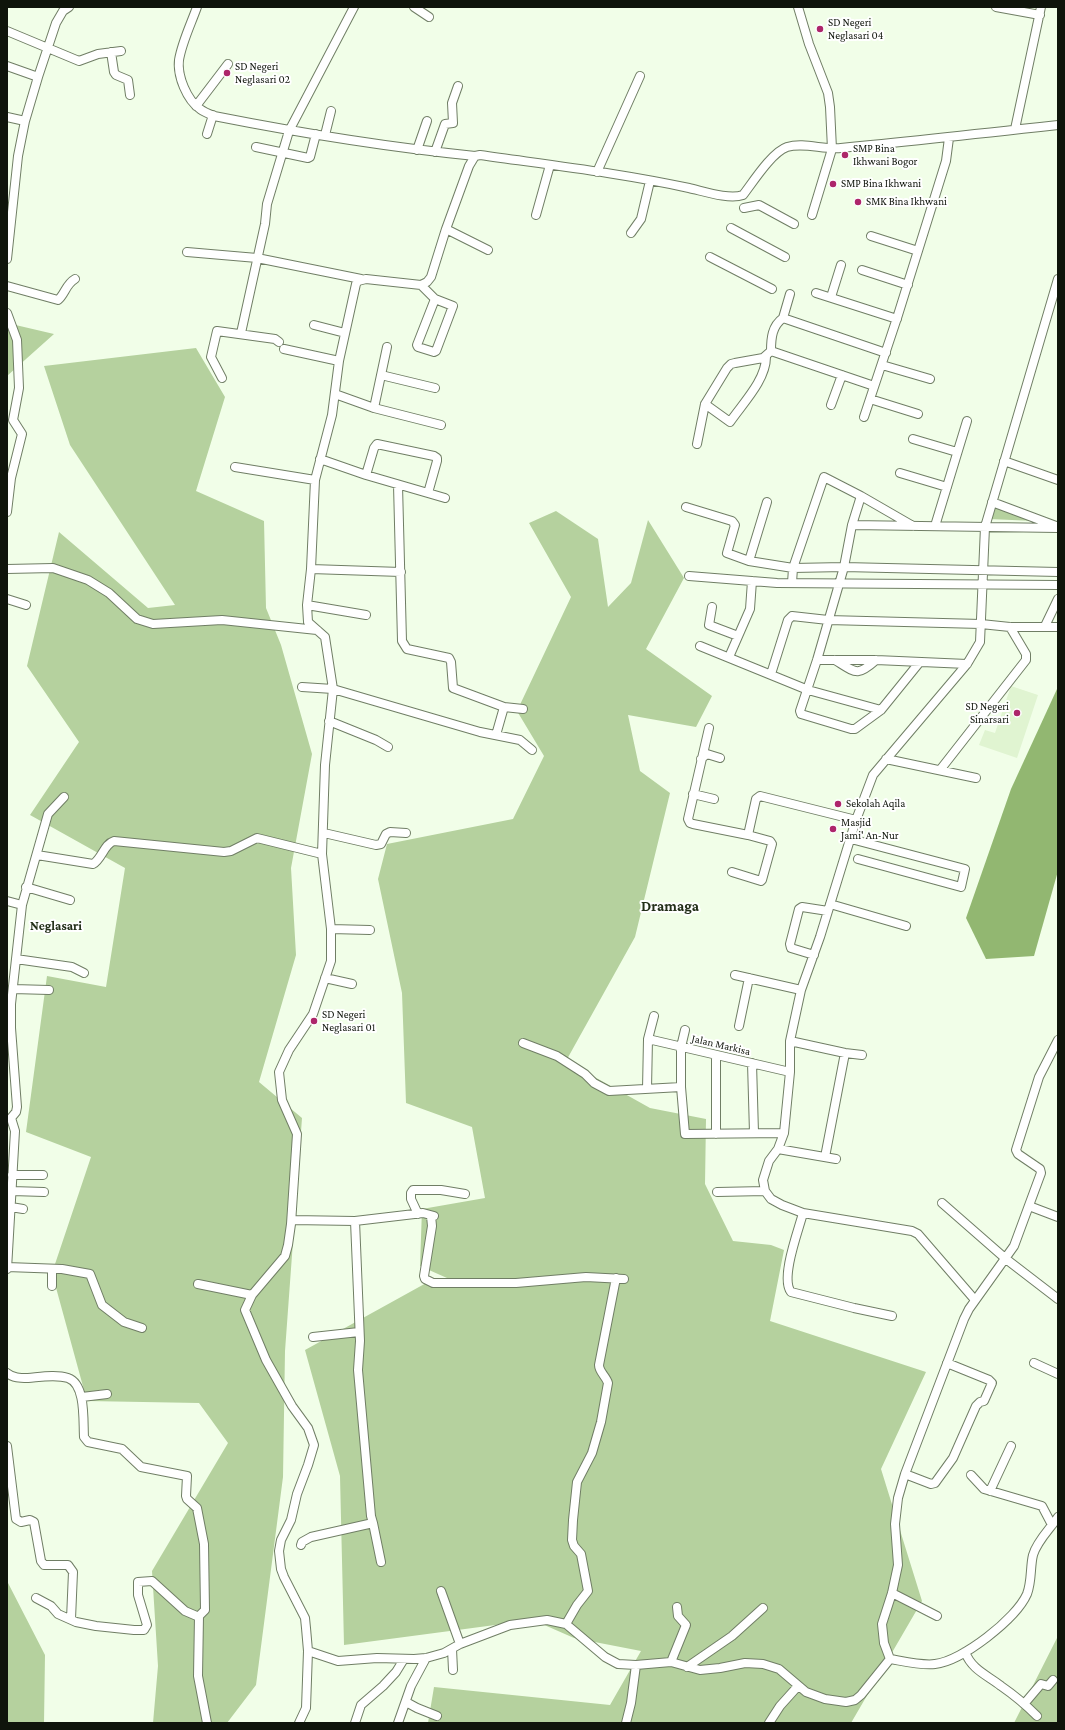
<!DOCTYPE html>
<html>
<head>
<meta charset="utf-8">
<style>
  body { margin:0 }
  #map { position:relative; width:1065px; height:1730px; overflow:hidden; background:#f1fee8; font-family:"Crimson Pro",serif }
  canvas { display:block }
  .frame { position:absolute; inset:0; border:8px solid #0f140b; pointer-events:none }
</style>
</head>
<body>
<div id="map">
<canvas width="1065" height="1730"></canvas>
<div class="frame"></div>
</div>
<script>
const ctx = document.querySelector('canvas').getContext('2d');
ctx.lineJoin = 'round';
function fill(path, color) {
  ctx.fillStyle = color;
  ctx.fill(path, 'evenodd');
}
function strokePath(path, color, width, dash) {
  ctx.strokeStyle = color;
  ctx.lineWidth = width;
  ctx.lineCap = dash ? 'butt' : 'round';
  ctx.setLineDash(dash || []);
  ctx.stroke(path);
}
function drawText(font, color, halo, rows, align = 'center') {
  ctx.font = font + ' "Crimson Pro",serif';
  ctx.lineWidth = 4;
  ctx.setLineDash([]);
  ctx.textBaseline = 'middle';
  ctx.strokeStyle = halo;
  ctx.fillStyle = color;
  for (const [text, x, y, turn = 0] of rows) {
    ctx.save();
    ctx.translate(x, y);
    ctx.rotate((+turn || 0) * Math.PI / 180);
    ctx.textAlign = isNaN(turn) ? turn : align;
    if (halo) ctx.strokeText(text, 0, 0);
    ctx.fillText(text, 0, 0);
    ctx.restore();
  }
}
const built = new Path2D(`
  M 1011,686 L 1038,695 L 1017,758 L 979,745 L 985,730 L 995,733 Z`);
const green = new Path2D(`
  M 7,323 L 54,334 L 7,376 Z
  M 196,348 L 225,397 L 196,491 L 264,521 L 266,608 L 281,645 L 312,754 L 291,868 L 296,955 L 259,1082 L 302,1118 L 285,1351 L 283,1477 L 256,1685 L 227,1723 L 153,1723 L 158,1666 L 152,1571 L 228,1443 L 199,1403 L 87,1401 L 52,1273 L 91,1157 L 26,1132 L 47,976 L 106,987 L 125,868 L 30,815 L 79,742 L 27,666 L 59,532 L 148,608 L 175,605 L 70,445 L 44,366 Z
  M 993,504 L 1035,521 L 989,519 Z
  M 556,511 L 598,539 L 608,607 L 631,583 L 648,520 L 684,578 L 646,649 L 712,696 L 696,727 L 628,715 L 640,771 L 670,793 L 635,937 L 566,1061 L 650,1108 L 706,1119 L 705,1184 L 733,1241 L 771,1245 L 784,1250 L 770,1321 L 926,1372 L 881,1469 L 922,1601 L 851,1723 L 428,1723 L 434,1687 L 610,1705 L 641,1651 L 574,1638 L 533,1620 L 344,1645 L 340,1476 L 305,1350 L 428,1282 L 447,1278 L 420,1266 L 422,1209 L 485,1198 L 472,1127 L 406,1103 L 402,993 L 378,879 L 387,844 L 513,819 L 544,756 L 517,711 L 571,597 L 529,523 Z
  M 7,1581 L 45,1655 L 44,1723 L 7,1723 Z
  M 1058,1636 L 1058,1723 L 1014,1723 Z`);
const water = new Path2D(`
  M 1057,689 L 1058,871 L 1034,956 L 986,959 L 966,918 L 1011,789 Z`);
const minor = new Path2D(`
  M 197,7 C 191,24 182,42 179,60 C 177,76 187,100 200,109 C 204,112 209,114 214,116 C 300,133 387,147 475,156
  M 414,7 L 429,17
  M 798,7 L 809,44 L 828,93 L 830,107 L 832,149 L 812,215
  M 996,7 L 1040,15
  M 7,31 L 79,61 L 98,54 L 121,51
  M 111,52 L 114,72 L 116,75 L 128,80 L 130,95
  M 7,66 L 38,77
  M 196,106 L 228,64
  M 7,117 L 25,121
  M 1015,129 L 1041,7
  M 207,134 L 213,115
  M 325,135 L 331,111
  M 256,147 L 308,158 L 310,157 L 316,134
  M 417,150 L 427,121
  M 435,152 L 445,124 L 453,123 L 452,103 L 458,86
  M 597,172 L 640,76
  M 744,208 L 759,205 L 794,224
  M 536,215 L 550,165
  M 731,228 L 785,257
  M 446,229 L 488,250
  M 631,233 L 641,219 L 650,181
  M 871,236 L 918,251
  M 187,252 L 257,258 L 361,279
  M 710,257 L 772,289
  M 7,259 L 18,156 L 25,121 L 38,77 L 56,23 L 63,11 L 69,7
  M 862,270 L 908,285
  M 421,285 L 435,299 L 453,306 L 436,351 L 434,352 L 418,347 L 417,345 L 435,299
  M 7,286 L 58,300 C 65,294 66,284 75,279
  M 816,293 L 897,319
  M 790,294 L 783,318 L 886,353
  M 831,297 L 841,265
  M 7,313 L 17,340 L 19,388 L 13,420 L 22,434 L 11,478 L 7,512
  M 314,325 L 345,333
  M 241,333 L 265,224 L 267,204 L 289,131 L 354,7
  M 284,349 L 339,361
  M 771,351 C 771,338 772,326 783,318
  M 882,365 L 930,379
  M 381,375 L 435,388
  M 222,378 L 211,357 L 217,331 L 275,339 L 279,342
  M 335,394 L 374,408 L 441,425
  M 870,399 L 918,414
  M 705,404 L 730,422 C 743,403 766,380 766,357
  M 831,405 L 842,375
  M 374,408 L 387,347
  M 864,417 L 898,315 L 946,161 L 949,138
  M 913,439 L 957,452
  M 697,444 L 705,404 L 727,368 L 731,364 L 735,363 L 763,358 L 771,351 L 874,386
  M 320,459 L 366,475 L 445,498
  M 1004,461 L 1058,480
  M 235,467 L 315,480
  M 900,473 L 947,487
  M 366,475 L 374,448 L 377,444 L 434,456 L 437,458 L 437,461 L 428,493
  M 398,485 L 402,641 L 407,649 L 449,658 L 451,662 L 453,688 L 504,707 L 496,735
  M 861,496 L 852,525 L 844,567 L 817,660 L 800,711 L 801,714 L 851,729 L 855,729 L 881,710 L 919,663
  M 992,502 L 1056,526
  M 686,507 L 732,521 L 735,525 L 727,553 L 749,561 L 793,568 L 844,567 L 1058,572
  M 852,525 L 1058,528
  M 935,526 L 967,421
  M 749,561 L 767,502
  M 7,569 L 53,568 L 88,580 L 109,593 L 137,619 L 153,624 L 222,620 L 317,630
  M 311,569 L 401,572
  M 689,576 L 777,583 L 1058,585
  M 792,583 L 793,568 L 824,477 L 861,496 L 913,526
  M 7,599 L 26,605
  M 307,605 L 366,615
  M 712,607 L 709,625 L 738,636
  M 1045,626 L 1058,599
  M 700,646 L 808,690 L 881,710
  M 729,657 L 750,609 L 752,581
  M 817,660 L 876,660 L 967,664
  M 835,660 C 856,673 857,677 876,660
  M 771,674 L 788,620 L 792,616 L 828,620 L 981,624 L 1010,627 L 1058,627
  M 302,687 L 333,689 L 480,732 L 520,740 L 532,750
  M 504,707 L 523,709
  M 329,721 L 376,740 L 388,747
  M 709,728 L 688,819 L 690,823 L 693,824 L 748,835
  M 701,759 L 707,754 L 720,758
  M 886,759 L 976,778
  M 940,770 L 1026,660 L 1026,654 L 1010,627
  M 693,794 L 714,799
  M 324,833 L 376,845 L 381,844 L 386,834 L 390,832 L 406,833
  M 851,839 L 965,869 L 961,887 L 858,859
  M 37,855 L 93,864 C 102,859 104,844 114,841 L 224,852 L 231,851 L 257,838 L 322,854
  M 732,872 L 761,881 L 762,880 L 772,844 L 770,841 L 748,835 L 756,799 L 760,796 L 856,820
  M 26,887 L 70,900
  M 7,901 L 22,905
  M 830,904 L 906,926
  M 331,929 L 370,930
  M 814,955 L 791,948 L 790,944 L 799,909 L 802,907 L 828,911
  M 16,959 L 72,967 L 84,973
  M 735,975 L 801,990
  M 325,978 L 352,984
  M 13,989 L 49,990
  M 739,1026 L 749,978
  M 685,1030 L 681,1047 L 681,1087 L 685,1134 L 784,1133
  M 648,1039 L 790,1072
  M 790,1041 L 845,1053 L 862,1055
  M 523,1043 L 557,1056 L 585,1074 L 594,1083 L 609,1091 L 681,1087
  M 752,1063 L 754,1133
  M 647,1089 L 648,1039 L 654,1016
  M 716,1134 L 716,1055
  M 778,1149 L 836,1159
  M 825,1157 L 845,1053
  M 12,1175 L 43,1175
  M 12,1191 L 44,1192
  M 717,1192 L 765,1191
  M 942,1203 L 1006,1259 L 1058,1299
  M 1029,1206 L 1058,1217
  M 11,1207 L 23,1209
  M 803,1213 C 799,1229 780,1278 791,1292 L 854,1308 L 892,1316
  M 418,1214 L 411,1199 L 411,1193 L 413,1190 L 441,1190 L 465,1194
  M 431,1216 L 432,1226 L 424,1276 L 425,1279 L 433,1283 L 516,1283 L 586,1277 L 624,1279
  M 292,1220 L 355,1221 L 423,1213 L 434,1216
  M 7,1267 L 62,1269 L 90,1274 L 102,1305 L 124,1322 L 142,1328
  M 7,1269 L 15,1131 L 11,1118 L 16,1112 L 17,1107 L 11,1028 L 11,1004 L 22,905 L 48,814 L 64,797
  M 52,1269 L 52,1286
  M 198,1284 L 252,1295
  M 975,1300 L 918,1234 L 912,1231 L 803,1213 L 782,1205 L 771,1199 L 765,1191 L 763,1180 L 769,1161 L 778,1149 L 784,1133 L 790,1072 L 790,1041 L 801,990 L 820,937 L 856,820 L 873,775 L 967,664 L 980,642 L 985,527 L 1058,279
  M 313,1337 L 359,1332
  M 1034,1363 L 1058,1374
  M 7,1373 C 13,1378 20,1378 28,1378 C 40,1377 56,1374 68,1378 C 86,1384 83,1421 84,1437 L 88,1442 L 122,1449 L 141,1467 L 187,1476 L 186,1496 L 187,1499 L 197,1508 L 204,1544 L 205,1610 L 199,1616 L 198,1676 L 207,1723
  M 82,1397 L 107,1394
  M 7,1446 L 16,1519 L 21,1522 L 30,1520 L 34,1522 L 41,1561 L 44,1565 L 68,1565 L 73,1572 L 71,1619
  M 905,1474 L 931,1484 L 935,1483 L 953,1458 L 976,1406 L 980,1402 L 984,1401 L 992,1383 L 989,1380 L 947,1363
  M 971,1475 L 984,1489 L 1042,1506 L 1052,1525
  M 990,1491 L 1011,1446
  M 373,1523 L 381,1562
  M 301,1545 L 302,1542 L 311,1537 L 373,1523 L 371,1516 L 358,1370 L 360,1341 L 355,1221
  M 441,1591 L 460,1644
  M 892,1593 L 937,1616
  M 36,1598 L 51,1606 L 58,1614 L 76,1622 L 96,1626 L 134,1630 L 144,1630 L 147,1625 L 138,1595 L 138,1582 L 152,1581 L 185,1611 L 199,1617
  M 566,1624 L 577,1605 L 588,1591 L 581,1554 L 574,1546 L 572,1540 L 573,1520 L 577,1482 L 592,1453 L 601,1422 L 608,1383 C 606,1376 599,1372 599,1365 L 616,1278
  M 452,1649 L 453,1670
  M 308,1651 L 338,1661 L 377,1658 L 414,1659 L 426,1658 L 444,1653 L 460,1644 L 510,1625 L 547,1620 L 566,1624 L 605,1657 L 618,1664 L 636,1665 L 671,1662 L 700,1670 L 720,1668 L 745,1663 L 763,1664 L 779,1669 L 806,1692 L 825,1699 L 846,1702 L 855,1700 L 861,1695 L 890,1659 L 884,1643 L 882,1624 L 892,1593 L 898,1565 L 895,1524 L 898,1498 L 905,1474 L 964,1319 L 969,1309 L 1014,1246 L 1041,1173 L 1040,1169 L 1018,1154 L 1016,1150 L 1039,1077 L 1058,1040
  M 965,1652 C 972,1670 987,1675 1001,1686 C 1014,1695 1026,1705 1037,1716
  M 890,1659 C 902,1661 923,1666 935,1664 C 962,1661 1016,1619 1027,1594 C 1032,1581 1030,1567 1033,1555 C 1037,1541 1050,1529 1058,1517
  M 671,1662 L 686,1625 L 678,1616 L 677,1607
  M 687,1667 L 732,1636 L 763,1608
  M 406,1702 L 417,1708 L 437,1716
  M 1024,1704 L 1041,1684 L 1048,1686 L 1053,1680
  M 299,1723 L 306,1708 L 308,1651 L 306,1628 L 305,1618 L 284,1577 L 281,1569 L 279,1551 L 281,1540 L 291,1520 L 297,1494 L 308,1465 L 314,1445 L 308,1428 L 292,1406 L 266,1360 L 245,1310 L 252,1295 L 285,1256 L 288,1245 L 291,1224 L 297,1134 L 282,1100 L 279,1072 L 289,1050 L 313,1014 L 331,961 L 331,929 L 322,854 L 325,765 L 333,689 L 325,637 L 308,622 L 307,605 L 311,569 L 315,480 L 332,415 L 339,361 L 356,284 L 358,281 L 366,279 L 421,285 L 427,282 L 431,277 L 446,229 L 469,166 L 475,156 L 480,155 C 550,165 620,173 689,188 C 703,191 729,200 743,195 C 753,182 772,152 787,147 C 804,142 824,150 841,148 C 914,141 986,133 1058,125
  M 355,1723 L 361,1705 L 383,1686 L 396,1672 L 404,1659
  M 398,1723 L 411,1686 L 426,1658
  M 626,1723 L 631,1703 L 636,1665
  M 769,1723 L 780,1706 L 798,1686`);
const markers = [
  [820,29,4,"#ad256a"],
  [227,73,4,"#ad256a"],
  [845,155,4,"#ad256a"],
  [833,184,4,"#ad256a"],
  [858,202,4,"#ad256a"],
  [1017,713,4,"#ad256a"],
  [838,804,4,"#ad256a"],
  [833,829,4,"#ad256a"],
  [314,1021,4,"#ad256a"]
];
const poiNames = [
  ["SD Negeri",828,23],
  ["Neglasari 04",828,36],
  ["SD Negeri",235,67],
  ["Neglasari 02",235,80],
  ["SMP Bina",853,149],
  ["Ikhwani Bogor",853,162],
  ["SMP Bina Ikhwani",841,184],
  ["SMK Bina Ikhwani",866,202],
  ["SD Negeri",1009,707,"right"],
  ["Sinarsari",1009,720,"right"],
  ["Sekolah Aqila",846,804],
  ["Masjid",841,823],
  ["Jami' An-Nur",841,836],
  ["SD Negeri",322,1015],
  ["Neglasari 01",322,1028]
];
const streetNames = [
  ["Jalan Markisa",721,1045,13]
];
const quarterNames = [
  ["Neglasari",56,926]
];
const districtNames = [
  ["Dramaga",670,906]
];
fill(built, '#e0f4d1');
fill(green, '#b5d19e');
fill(water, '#92b771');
strokePath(minor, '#707e65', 10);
strokePath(minor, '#fff', 8);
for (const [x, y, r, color] of markers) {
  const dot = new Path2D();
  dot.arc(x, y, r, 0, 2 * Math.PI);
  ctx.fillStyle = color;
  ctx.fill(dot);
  strokePath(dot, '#fff', 1.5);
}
drawText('11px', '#0f140b', '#fff', poiNames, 'left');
drawText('11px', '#0f140b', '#fff', streetNames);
drawText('bold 13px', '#232f19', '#fff', quarterNames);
drawText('bold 15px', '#232f19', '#fff', districtNames);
</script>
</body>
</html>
